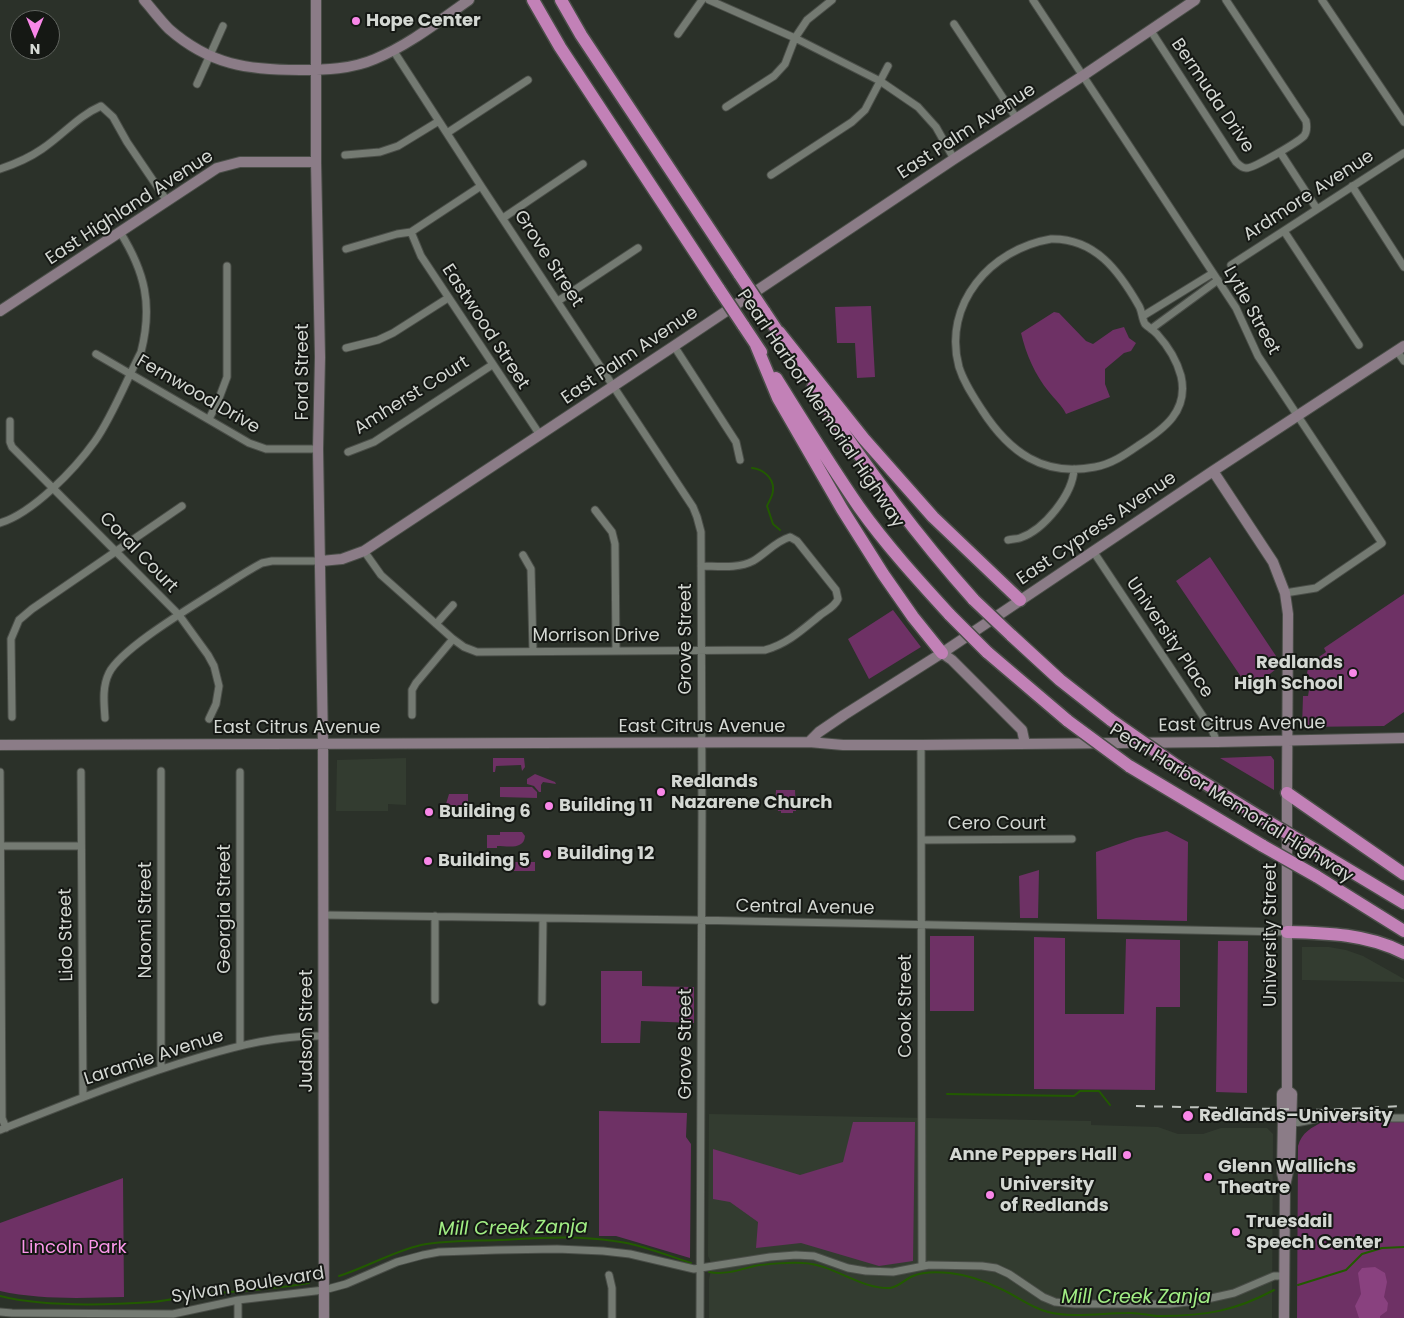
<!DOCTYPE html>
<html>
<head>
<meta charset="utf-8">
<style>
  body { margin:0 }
  #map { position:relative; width:1404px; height:1318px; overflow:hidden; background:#2b3129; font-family:Poppins,sans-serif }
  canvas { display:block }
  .north { position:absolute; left:10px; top:10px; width:50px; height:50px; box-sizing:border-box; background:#151814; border:1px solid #616560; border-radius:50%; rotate:180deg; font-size:14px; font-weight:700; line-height:20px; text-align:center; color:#d4d8d3 }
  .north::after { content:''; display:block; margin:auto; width:18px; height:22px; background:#f987e8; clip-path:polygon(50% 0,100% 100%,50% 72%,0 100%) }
</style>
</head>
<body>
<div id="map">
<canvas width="1404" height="1318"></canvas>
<div class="north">N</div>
</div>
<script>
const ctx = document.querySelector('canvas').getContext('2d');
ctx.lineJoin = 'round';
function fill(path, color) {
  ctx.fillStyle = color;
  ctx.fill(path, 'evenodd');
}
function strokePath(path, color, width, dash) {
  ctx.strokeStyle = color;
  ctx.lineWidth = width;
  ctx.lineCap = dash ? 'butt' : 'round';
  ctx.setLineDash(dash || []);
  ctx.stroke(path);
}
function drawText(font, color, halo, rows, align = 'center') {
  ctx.font = font + ' Poppins,sans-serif';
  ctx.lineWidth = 4;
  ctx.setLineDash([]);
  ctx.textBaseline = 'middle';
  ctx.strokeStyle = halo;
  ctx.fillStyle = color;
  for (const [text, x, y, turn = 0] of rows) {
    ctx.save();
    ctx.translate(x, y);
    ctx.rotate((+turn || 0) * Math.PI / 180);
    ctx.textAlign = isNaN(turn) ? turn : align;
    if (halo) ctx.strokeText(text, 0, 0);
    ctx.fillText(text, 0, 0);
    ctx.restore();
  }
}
const built = new Path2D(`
  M 406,758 L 406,805 L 388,804 L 388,811 L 336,811 L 337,760 Z
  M 1302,947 L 1329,947 L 1346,950 L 1363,956 L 1404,979 L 1404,982 L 1302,980 Z
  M 709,1114 L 1091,1121 L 1091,1125 L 1158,1127 L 1178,1134 L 1203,1134 L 1221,1128 L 1267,1128 L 1273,1134 L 1272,1318 L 709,1318 L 709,1279 L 711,1270 L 710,1260 L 708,1256 Z`);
const green = new Path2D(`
  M 871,306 L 875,377 L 857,378 L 855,343 L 837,343 L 835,307 Z
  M 1054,312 L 1059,313 L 1086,341 L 1093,344 L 1113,330 L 1124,327 L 1129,338 L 1136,343 L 1131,351 L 1124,353 L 1105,369 L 1105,384 L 1110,397 L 1066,414 C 1062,405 1055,400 1049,392 C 1035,375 1026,354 1021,333 Z
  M 1210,557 L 1276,656 L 1276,669 L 1250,690 L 1176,581 Z
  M 1404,594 L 1404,712 L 1384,726 L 1302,727 L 1303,696 L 1308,696 L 1309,690 L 1315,684 L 1307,673 L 1309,664 L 1326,652 L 1324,648 Z
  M 893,610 L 921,647 L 869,679 L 848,639 Z
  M 1271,756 L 1274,760 L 1274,790 L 1220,758 Z
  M 493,758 L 524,758 L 525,767 L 522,771 L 521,765 L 496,766 L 495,772 L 493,772 Z
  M 535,774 L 555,782 L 556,784 L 543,782 L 541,785 L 541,792 L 539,792 L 534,786 L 527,784 L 527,779 Z
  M 500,787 L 532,787 L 537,792 L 537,798 L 500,797 Z
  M 776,790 L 795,790 L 796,811 L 793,811 L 793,813 L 781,813 L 781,811 L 778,811 L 777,807 L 775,807 Z
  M 449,794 L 468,794 L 468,807 L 464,812 L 453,816 L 446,804 Z
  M 1167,831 L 1188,842 L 1187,921 L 1097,919 L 1096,852 L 1136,838 Z
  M 500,832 L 522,832 L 525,836 C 524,850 508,846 497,846 L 497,848 L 487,848 L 487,835 L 500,835 Z
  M 513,862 L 535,862 L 535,871 L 513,871 Z
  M 1039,870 L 1038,918 L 1020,918 L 1019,876 Z
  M 930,936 L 974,936 L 974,1011 L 930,1011 Z
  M 1034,937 L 1065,938 L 1065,1014 L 1124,1014 L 1126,939 L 1180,940 L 1180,1007 L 1156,1007 L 1155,1090 L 1034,1089 Z
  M 1218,941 L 1248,941 L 1247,1093 L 1216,1092 Z
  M 601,971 L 642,971 L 642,986 L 694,987 L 694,1023 L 641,1021 L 640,1043 L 601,1043 Z
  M 599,1111 L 687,1113 L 686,1137 L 691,1144 L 690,1258 L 616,1236 L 599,1236 Z
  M 1324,1121 L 1404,1122 L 1404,1318 L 1297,1318 L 1298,1146 C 1302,1132 1311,1128 1324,1121 Z
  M 853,1122 L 915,1122 L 913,1261 L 879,1266 L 801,1243 L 756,1248 L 758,1222 L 730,1202 L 713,1199 L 713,1149 L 800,1175 L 843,1162 Z
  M 123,1178 L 124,1297 C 82,1298 41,1300 0,1291 L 0,1223 Z`);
const forest = new Path2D(`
  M 1375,1267 L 1385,1273 L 1387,1282 L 1384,1297 L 1388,1303 L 1387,1311 L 1380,1316 L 1380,1318 L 1359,1318 L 1355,1306 L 1361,1294 L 1358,1273 L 1362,1268 Z`);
const stream = new Path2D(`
  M 752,468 C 763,469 774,478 773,490 C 773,496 769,501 767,506 L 773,524 L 780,530
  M 947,1094 L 1074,1096 L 1080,1091 L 1099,1091 L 1110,1105
  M 709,1272 C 725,1275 739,1270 754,1266 C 765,1264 791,1262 803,1263 C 833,1264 859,1289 890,1288 C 899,1287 905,1279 913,1276 C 924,1271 939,1272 950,1273 C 968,1275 985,1281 1001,1289 C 1017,1296 1031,1308 1048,1312 C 1071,1318 1103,1313 1127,1313 C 1139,1312 1150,1316 1161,1316 C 1205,1316 1235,1311 1274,1290
  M 339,1276 C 367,1267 392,1252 421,1245 C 448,1240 473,1241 500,1240 C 538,1238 577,1235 614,1241 C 640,1244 666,1255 691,1263
  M 1298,1285 L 1346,1270 L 1362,1254 L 1382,1248 L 1404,1247
  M 0,1296 C 43,1307 108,1305 153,1302 C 171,1300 188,1296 206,1294 C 241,1291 274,1289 309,1283`);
const street = new Path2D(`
  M 709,0 L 795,38 L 880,81 L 918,107 L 936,127 L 954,159
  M 1033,0 L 1213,273 L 1236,308 L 1258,356 L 1382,543 L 1316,588 L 1285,593
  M 1322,0 L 1404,122
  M 954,24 L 1017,119
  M 1151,31 L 1236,162 C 1239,165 1242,168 1246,168 C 1253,169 1298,142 1304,136 C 1307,132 1307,126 1306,121 L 1226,0
  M 678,34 L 702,0
  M 393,50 L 481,186 L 693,507 L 697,517 L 701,532 L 702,813 L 700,1318
  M 197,84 L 223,26
  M 726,107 L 774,76 L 785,64 L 795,38 L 807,20 L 832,0
  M 447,133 L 528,80
  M 1280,152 L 1317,209
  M 345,155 L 380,152 L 398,146 L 439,121
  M 0,169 C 15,164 29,158 42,149 C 63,135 78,116 101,106 L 113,117 L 127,142 L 167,201
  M 771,175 L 852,122 L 865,110 L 888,66
  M 1352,186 L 1404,267
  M 503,218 L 583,164
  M 1284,231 L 1359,345
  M 411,232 L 421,256 L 540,435
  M 1051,239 C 1095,238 1119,271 1139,306 C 1142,311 1142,319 1145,324 C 1148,327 1153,330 1157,334 C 1167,345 1177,361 1181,376 C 1189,411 1164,429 1139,445 C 1126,454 1112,464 1095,467 C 1043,477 1009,452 982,410 C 973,396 964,383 959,367 C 942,304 991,249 1051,239 Z
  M 346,249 L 397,234 L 411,232 L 481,186
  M 1231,265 L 1404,153
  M 558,301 L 638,248
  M 1143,316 L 1213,273
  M 1151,329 L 1218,280
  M 674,346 L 736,442 L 740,460
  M 346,348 L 378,340 L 393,333 L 448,298
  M 1397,351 L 1404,361
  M 96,354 L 249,443 L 266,449 L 318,449
  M 209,419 L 218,401 L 227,377 L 227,266
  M 10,421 L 10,442 L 12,447 L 179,615 L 208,655 L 214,666 L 219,686 L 216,704 L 209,719
  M 348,452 L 374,442 L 492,365
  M 595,510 L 612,532 L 615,544 L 616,651
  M 0,523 C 33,513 75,469 95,441 C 112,417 127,379 141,352 C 153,305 145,272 120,232
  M 1008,540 C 1012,539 1017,539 1020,538 C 1044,530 1073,494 1074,469
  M 364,551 L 381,575 L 453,639 L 464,647 L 477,652 L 765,650 C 787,644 802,630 818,617 C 826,610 834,608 838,599 L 836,590 L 797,541 L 790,537 C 776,541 765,554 753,561 C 738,569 717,566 701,566
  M 1093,551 L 1212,730 L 1217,742
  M 523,555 L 531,569 L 533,651
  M 436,624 L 453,605
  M 412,715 L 412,690 L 416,683 L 453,639
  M 12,717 L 11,639 L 19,620 L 32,609 L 182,506
  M 105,718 C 104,703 102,687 109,673 C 121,649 188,609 213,593 C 229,583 245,572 262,563 L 272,561 L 321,561
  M 921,745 L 922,1266
  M 161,771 L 161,1068
  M 0,772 L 2,1118 L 6,1128
  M 81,772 L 83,1097
  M 922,840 L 1072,839
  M 0,846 L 81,846
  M 323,915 L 692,920 L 1287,932
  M 435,1000 L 435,916
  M 542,1002 L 543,918
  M 240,1045 L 240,772
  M 1291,1123 C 1305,1123 1317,1117 1330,1117 C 1354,1115 1379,1118 1404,1118
  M 0,1130 C 66,1104 132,1077 200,1057 C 240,1045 280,1035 323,1036
  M 609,1275 L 612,1288 L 612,1318
  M 238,1300 L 238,1318
  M 0,1312 L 12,1313 L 173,1314 L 238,1300 L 324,1290 L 346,1284 L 397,1262 L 423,1255 L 439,1252 L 497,1250 L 557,1249 L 603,1251 L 630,1254 L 694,1269 L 770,1257 L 796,1255 L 814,1256 L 848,1268 L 866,1271 L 893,1272 L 929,1265 L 982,1266 L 996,1268 L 1009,1274 L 1043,1297 L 1055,1302 L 1075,1304 L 1170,1304 L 1198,1301 L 1234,1293 L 1274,1276 L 1284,1276`);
const secondary = new Path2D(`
  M 144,0 C 152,9 160,20 169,29 C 210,65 248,70 300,70 C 325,70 352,69 375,59 C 409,45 439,21 469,0
  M 316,0 L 316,162 L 320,357 L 318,449 L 323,745 L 324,1318
  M 0,311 L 217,168 L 240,162 L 316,162
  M 1213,471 L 1273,562 L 1285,593 L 1288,614 L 1287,793 L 1287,1090 L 1282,1094 L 1282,1112 L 1283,1115 L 1282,1173 L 1285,1186
  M 321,561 L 342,559 L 364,551 L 674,346 L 954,159 L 1084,75 L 1195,0
  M 942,653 L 952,660 L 1022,730 L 1025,744
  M 809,742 L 819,732 L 844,715 L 942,653 L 1213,471 L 1404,346
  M 0,745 L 809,742 L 843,745 L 921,745 L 1217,742 L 1404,738
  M 1284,1318 L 1285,1186 L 1290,1163 L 1292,1094 L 1287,1090`);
const highway = new Path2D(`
  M 533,0 L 560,47 L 719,289
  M 561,0 L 581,35 L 740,275
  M 764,311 L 782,338
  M 743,325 L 761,352
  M 779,332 L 864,439 L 933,517 L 1020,600
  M 756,345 L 778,398 L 842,509 L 883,574 L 913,617 L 942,653
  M 776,378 C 803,421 830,465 859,507 C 886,545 918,580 950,615
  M 813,387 C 862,462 914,533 974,600
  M 1011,635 L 1060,680 L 1111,720
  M 987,652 L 1068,721
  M 1129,766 L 1263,846
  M 1177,766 L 1260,817
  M 1287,793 L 1404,874
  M 1314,849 L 1404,903
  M 1316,876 L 1404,931
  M 1287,932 C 1327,933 1368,934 1404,953`);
const rail = new Path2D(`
  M 1136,1106 L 1324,1110 L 1404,1106`);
const highwayBridge = new Path2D(`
  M 740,275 L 764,311
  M 719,289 L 743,325
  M 974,600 L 1011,635
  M 950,615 L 987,652
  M 1111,720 L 1177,766
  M 1068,721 L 1129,766
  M 1260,817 L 1314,849
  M 1263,846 L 1316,876`);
const markers = [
  [356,21,5,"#f987e8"],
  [1353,673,5,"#f987e8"],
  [661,792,5,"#f987e8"],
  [549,806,5,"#f987e8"],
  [429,812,5,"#f987e8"],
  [547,854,5,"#f987e8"],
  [428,861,5,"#f987e8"],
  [1188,1116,6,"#f987e8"],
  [1127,1155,5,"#f987e8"],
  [1208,1177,5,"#f987e8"],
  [990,1195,5,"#f987e8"],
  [1236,1232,5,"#f987e8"]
];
const poiNames = [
  ["Hope Center",366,21],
  ["Redlands",1343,663,"right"],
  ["High School",1343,684,"right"],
  ["Redlands",671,782],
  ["Nazarene Church",671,803],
  ["Building 11",559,806],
  ["Building 6",439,812],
  ["Building 12",557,854],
  ["Building 5",438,861],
  ["Redlands–University",1199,1116],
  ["Anne Peppers Hall",1117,1155,"right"],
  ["Glenn Wallichs",1218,1167],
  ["Theatre",1218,1188],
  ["University",1000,1185],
  ["of Redlands",1000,1206],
  ["Truesdail",1246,1222],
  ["Speech Center",1246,1243]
];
const streetNames = [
  ["Bermuda Drive",1212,96,56],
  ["East Palm Avenue",967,132,-33],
  ["Ardmore Avenue",1309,196,-33],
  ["East Highland Avenue",130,208,-33],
  ["Grove Street",548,259,57],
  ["Lytle Street",1251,311,61],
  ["Eastwood Street",485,327,57],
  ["East Palm Avenue",630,356,-34],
  ["Ford Street",303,372,-90],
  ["Fernwood Drive",198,395,30],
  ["Amherst Court",412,396,-32],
  ["Pearl Harbor Memorial Highway",820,409,56],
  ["East Cypress Avenue",1097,529,-34],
  ["Coral Court",138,553,46],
  ["Morrison Drive",596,636],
  ["University Place",1169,638,56],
  ["Grove Street",686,639,-90],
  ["East Citrus Avenue",1242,725,-1],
  ["East Citrus Avenue",702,727],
  ["East Citrus Avenue",297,728],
  ["Pearl Harbor Memorial Highway",1231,804,32],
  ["Cero Court",997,824],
  ["Central Avenue",805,908,1],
  ["Georgia Street",225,909,-90],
  ["Naomi Street",146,920,-90],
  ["Lido Street",67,935,-91],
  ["University Street",1271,935,-90],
  ["Cook Street",906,1006,-90],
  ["Judson Street",307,1031,-90],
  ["Grove Street",686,1044,-90],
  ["Laramie Avenue",154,1058,-18],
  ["Sylvan Boulevard",248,1286,-9]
];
const parkNames = [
  ["Lincoln Park",74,1248]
];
const waterNames = [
  ["Mill Creek Zanja",513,1229,-1],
  ["Mill Creek Zanja",1136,1298]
];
fill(built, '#333c30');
fill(green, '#6e3165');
fill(forest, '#89417f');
strokePath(stream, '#225a00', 2);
strokePath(street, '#4a4e48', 9);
strokePath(secondary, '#4a4e48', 12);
strokePath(highway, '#4a4e48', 15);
strokePath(street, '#747a72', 7);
strokePath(secondary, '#8b7c87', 10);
strokePath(highway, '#c281b7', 12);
strokePath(rail, '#c0c4bf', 2, [9, 9]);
strokePath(highwayBridge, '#4a4e48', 15, []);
strokePath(highwayBridge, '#c281b7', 12);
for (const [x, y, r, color] of markers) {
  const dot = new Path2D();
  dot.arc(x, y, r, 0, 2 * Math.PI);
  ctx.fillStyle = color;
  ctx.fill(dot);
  strokePath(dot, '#151814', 2);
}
drawText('bold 18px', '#d4d8d3', '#151814', poiNames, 'left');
drawText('18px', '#d4d8d3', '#151814', streetNames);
drawText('18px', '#fb97ea', '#151814', parkNames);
drawText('italic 19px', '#a1ed84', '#151814', waterNames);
</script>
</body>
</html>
